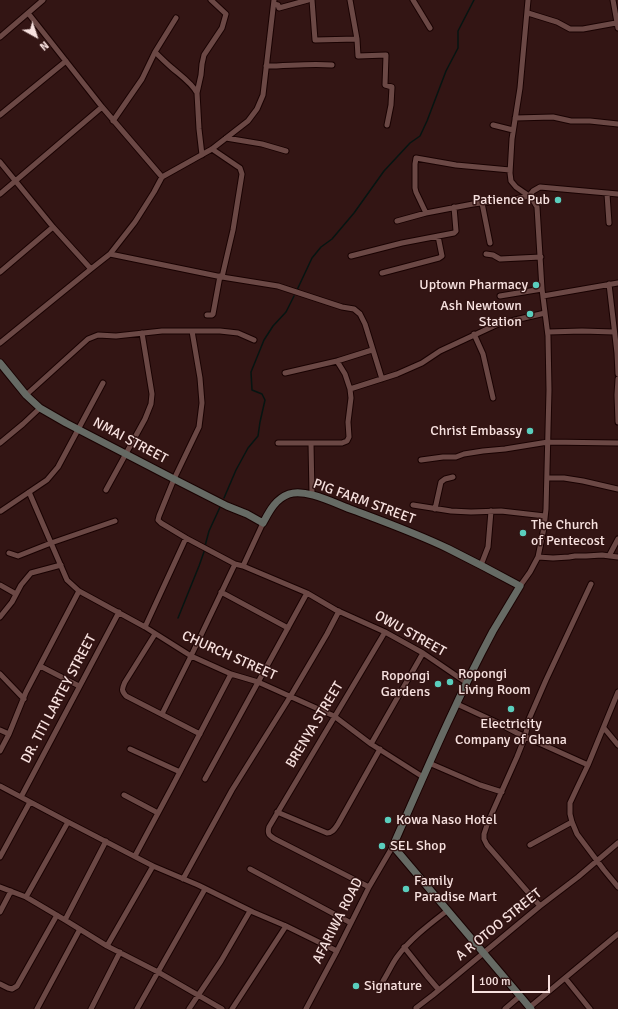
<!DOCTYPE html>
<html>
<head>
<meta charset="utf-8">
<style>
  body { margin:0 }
  #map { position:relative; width:618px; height:1009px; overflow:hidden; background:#331514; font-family:Signika,sans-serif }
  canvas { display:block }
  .north { position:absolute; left:16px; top:16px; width:40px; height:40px; -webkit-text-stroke:3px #331514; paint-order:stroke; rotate:140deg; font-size:11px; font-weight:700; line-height:16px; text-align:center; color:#f7e1df }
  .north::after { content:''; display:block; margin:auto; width:14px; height:18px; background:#f7e1df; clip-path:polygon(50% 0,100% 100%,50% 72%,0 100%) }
  .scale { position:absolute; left:472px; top:975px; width:78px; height:18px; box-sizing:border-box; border:2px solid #f7e1df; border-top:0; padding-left:5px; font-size:12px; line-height:14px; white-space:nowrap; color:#f7e1df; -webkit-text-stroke:3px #331514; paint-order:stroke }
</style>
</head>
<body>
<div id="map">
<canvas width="618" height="1009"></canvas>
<div class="north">N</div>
<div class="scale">100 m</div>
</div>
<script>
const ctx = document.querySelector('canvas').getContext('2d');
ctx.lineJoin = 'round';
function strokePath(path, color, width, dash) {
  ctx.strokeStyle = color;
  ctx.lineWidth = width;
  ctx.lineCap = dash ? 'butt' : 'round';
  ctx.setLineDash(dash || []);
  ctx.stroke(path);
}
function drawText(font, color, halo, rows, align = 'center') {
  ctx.font = font + ' Signika,sans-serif';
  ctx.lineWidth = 3;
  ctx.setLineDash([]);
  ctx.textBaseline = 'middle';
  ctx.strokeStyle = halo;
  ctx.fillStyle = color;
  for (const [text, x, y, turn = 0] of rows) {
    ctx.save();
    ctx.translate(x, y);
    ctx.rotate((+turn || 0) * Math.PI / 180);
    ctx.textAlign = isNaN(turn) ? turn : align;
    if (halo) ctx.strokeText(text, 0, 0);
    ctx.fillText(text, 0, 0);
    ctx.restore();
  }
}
const stream = new Path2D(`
  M 297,290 L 312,258 L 321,247 L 332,239 L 354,213 L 384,171 L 410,143 L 420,136 L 427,121 L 446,71 L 458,48 L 458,31 L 474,0
  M 224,498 L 236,470 L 248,448 L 258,436 L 260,422 L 265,400 L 262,394 L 252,390 L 251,372 L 264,340 L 273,326 L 286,312 L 294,296
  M 205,546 L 209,531 L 221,505
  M 178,618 L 199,566 L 205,549`);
const street = new Path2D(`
  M 312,0 L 315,40 L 357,39
  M 350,0 L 357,39 L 358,56 L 386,55 L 385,85 L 392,87 L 391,105 L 387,125
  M 413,0 L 430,28
  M 613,0 L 618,28
  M 274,4 L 278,5 L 279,8 L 308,0
  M 28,13 L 102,107 L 162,177
  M 528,13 L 557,22 L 570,29 L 583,29 L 616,23
  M 0,37 L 43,0
  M 155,52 C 160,57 166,63 172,68 C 180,75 192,83 197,93 L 199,129 L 202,155
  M 266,66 C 288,66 310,63 332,65
  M 197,93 L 201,75 L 202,64 L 204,55 L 222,28 L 226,14 L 211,0
  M 0,115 L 66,61
  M 515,118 L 553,117 L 571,121 L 590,121 L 618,124
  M 113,121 L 142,79 L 155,52 L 176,18
  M 493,125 L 513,130
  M 226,138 L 262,144 L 286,151
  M 212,149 L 240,168 L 242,174 L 233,230 L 222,277
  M 0,162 L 53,227 L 0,272
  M 0,194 L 102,107
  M 607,194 L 609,223
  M 482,203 L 490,243
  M 426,213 L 416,192 L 415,188 L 415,164 L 416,158 L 456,165 L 510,170
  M 397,221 L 426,213 L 473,204 L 515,199 L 529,196 L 533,191 L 540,187 L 618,194
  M 110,254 L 135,222 L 154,192 L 162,177 L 212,149 L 248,121 L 257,109 L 263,95 L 274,0
  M 486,254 L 493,255 L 500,259 L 541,257
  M 351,256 L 402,243 L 454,233 L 456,231 L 454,207
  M 91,269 L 110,254 L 222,277 L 278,286 L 342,307 L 354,309 L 360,314 L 365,324 L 382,379
  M 382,273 L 439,258 L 442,256 L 438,236
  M 609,284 L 617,353 L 618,374
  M 500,296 L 542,289
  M 543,296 L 618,283
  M 207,315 L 212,315 L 213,314 L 220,276
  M 192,331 L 200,378 L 202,403 L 199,427 L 174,479 L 159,516 L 158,520 L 161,523 L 186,538 L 235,564 L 243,566
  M 548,332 L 582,331 L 614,332
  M 474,334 L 483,354 L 493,398
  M 0,343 L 91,269 L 53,227
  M 285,373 L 337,361 L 372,350
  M 618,379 L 617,395 L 618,422
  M 350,389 L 397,374 L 422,363 L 440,351 L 498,324 L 545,313
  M 26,395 L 88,339 L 98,335 L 116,336 L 162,331 L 220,331 L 238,333 L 254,340
  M 0,443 L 23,424 L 40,408
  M 278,443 L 342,443 L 347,441 L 349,437 L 348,422 L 351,398 L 350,389 L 345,374 L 337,361
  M 311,443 L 312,495
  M 421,460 L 443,457 L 456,457 L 464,454 L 483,451 L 505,449 L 548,442 L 618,443
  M 547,478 L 564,478 L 583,481 L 618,489
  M 106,490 L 145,419 L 151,404 L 152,394 L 142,333
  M 29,492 L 67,580 L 79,591 L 145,627 L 191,656 L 231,674 L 258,682 L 334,716 L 371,744 L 423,777
  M 413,505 L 451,511 L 471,512 L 501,511 L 545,516
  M 435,509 L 441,482 L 445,479 L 453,477
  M 1,511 L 47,480 L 58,467 L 103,383
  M 263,523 L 243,566 L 307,593 L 336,610 L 385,632 L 423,653 L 467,683
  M 9,553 L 18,556 L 51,543 L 115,521
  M 609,556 L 618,539
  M 538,557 L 553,558 L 569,557 L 575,556 L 586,556 L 602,555 L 618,557
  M 481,565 L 488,547 L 491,511
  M 0,585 L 16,594
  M 520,586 L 530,572 L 538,557 L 544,528 L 546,509 L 549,390 L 548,336 L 542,289 L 537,207 L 534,202 L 529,196 L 516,187 L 511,181 L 510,173 L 512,139 L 520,88 L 528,0
  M 221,592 L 288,628
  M 0,617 L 12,602 L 21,585 L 31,573 L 61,565
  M 145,627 L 186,538
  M 155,634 L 125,682 C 122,689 121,690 126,696 L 200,734
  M 40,666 L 79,686
  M 0,674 L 24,699
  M 618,692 L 588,765 L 577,788 L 570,803 L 570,814 L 572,822 L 577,834 L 604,870 L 618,887
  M 457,704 L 498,723 L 517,733 L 588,765
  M 162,714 L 191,656 L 235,564
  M 604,728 L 618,745
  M 0,730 L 9,734
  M 371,744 L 423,653
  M 130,749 L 180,772
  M 0,751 L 9,734 L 26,692 L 79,591
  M 429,763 L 480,785 L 502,792
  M 205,779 L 307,593
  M 0,786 L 68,822 L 153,866 L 198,885 L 253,912 L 286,926 L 337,951
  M 124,795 L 158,813
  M 21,797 L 119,612
  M 277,812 L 327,833 C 333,833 335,828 338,824 L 380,749
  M 530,845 L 572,822
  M 135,856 L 172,787 L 231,674
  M 0,857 L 30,802
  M 250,869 L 351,923
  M 183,879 L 232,790 L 290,697 L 327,634 L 339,611
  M 0,887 L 26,897 L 65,920 L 107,946 L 158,972 L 222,1009
  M 369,887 L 275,839 C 269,835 267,834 269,827 L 385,632
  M 26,897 L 68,822
  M 540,906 L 487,845 L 484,839 L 484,834 L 488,822 L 517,757 L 525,737 L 529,719 L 546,680 L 591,584
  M 0,912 L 11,891
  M 65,920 L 106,841
  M 107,946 L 153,866
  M 404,947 L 427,976 L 439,990
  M 565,978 L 590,1009
  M 383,981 C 388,973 392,964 397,957 C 411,938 430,924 448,910
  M 0,984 L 8,988 L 12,989 L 17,986 L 57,915
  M 530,1007 L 618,934
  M 416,1008 L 433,995 L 540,906 L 578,877 L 618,843
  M 37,1009 L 80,929
  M 91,1009 L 120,952
  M 137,1009 L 205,889
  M 189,1009 L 221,961 L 250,911
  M 232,1009 L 286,926
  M 306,1009 L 337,951 L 369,887 L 393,846
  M 505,1009 L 520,996`);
const secondary = new Path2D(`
  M 0,363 L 26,395 L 40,408 L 66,423 L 174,479 L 227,506 L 247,514 L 263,523 C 269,512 275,499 289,494 C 306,488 336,504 353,510 C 385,522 418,534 449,549 C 473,561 496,573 520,586 C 511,601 502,616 493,631 C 456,700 425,773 393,846 L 531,1009`);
const markers = [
  [558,200,4,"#5acebd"],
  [536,285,4,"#5acebd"],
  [530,314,4,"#5acebd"],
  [530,431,4,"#5acebd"],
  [523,533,4,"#5acebd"],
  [450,682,4,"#5acebd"],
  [438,684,4,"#5acebd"],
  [511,709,4,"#5acebd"],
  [388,820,4,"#5acebd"],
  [382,846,4,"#5acebd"],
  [406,889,4,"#5acebd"],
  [356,986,4,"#5acebd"]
];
const poiNames = [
  ["Patience Pub",550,200,"right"],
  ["Uptown Pharmacy",528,285,"right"],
  ["Ash Newtown",522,306,"right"],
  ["Station",522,322,"right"],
  ["Christ Embassy",522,431,"right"],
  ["The Church",531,525],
  ["of Pentecost",531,541],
  ["Ropongi",458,674],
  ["Living Room",458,690],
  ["Ropongi",430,676,"right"],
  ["Gardens",430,692,"right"],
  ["Electricity",511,724,"center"],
  ["Company of Ghana",511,740,"center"],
  ["Kowa Naso Hotel",396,820],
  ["SEL Shop",390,846],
  ["Family",414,881],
  ["Paradise Mart",414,897],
  ["Signature",364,986]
];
const streetNames = [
  ["NMAI STREET",130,441,28],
  ["PIG FARM STREET",364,502,20],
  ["OWU STREET",410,634,29],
  ["CHURCH STREET",229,656,24],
  ["DR. TITI LARTEY STREET",59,699,-62],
  ["BRENYA STREET",315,725,-59],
  ["AFARIWA ROAD",338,921,-63],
  ["A R OTOO STREET",499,925,-39]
];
strokePath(stream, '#061512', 1.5);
strokePath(street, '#190202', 7);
strokePath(secondary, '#190202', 9);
strokePath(street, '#6b4845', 5);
strokePath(secondary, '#666a64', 7);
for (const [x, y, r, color] of markers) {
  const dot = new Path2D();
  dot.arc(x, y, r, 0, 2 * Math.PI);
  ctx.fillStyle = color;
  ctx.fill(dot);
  strokePath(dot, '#331514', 1.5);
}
drawText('14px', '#f7e1df', '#331514', poiNames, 'left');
drawText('14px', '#f7e1df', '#331514', streetNames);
</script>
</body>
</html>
